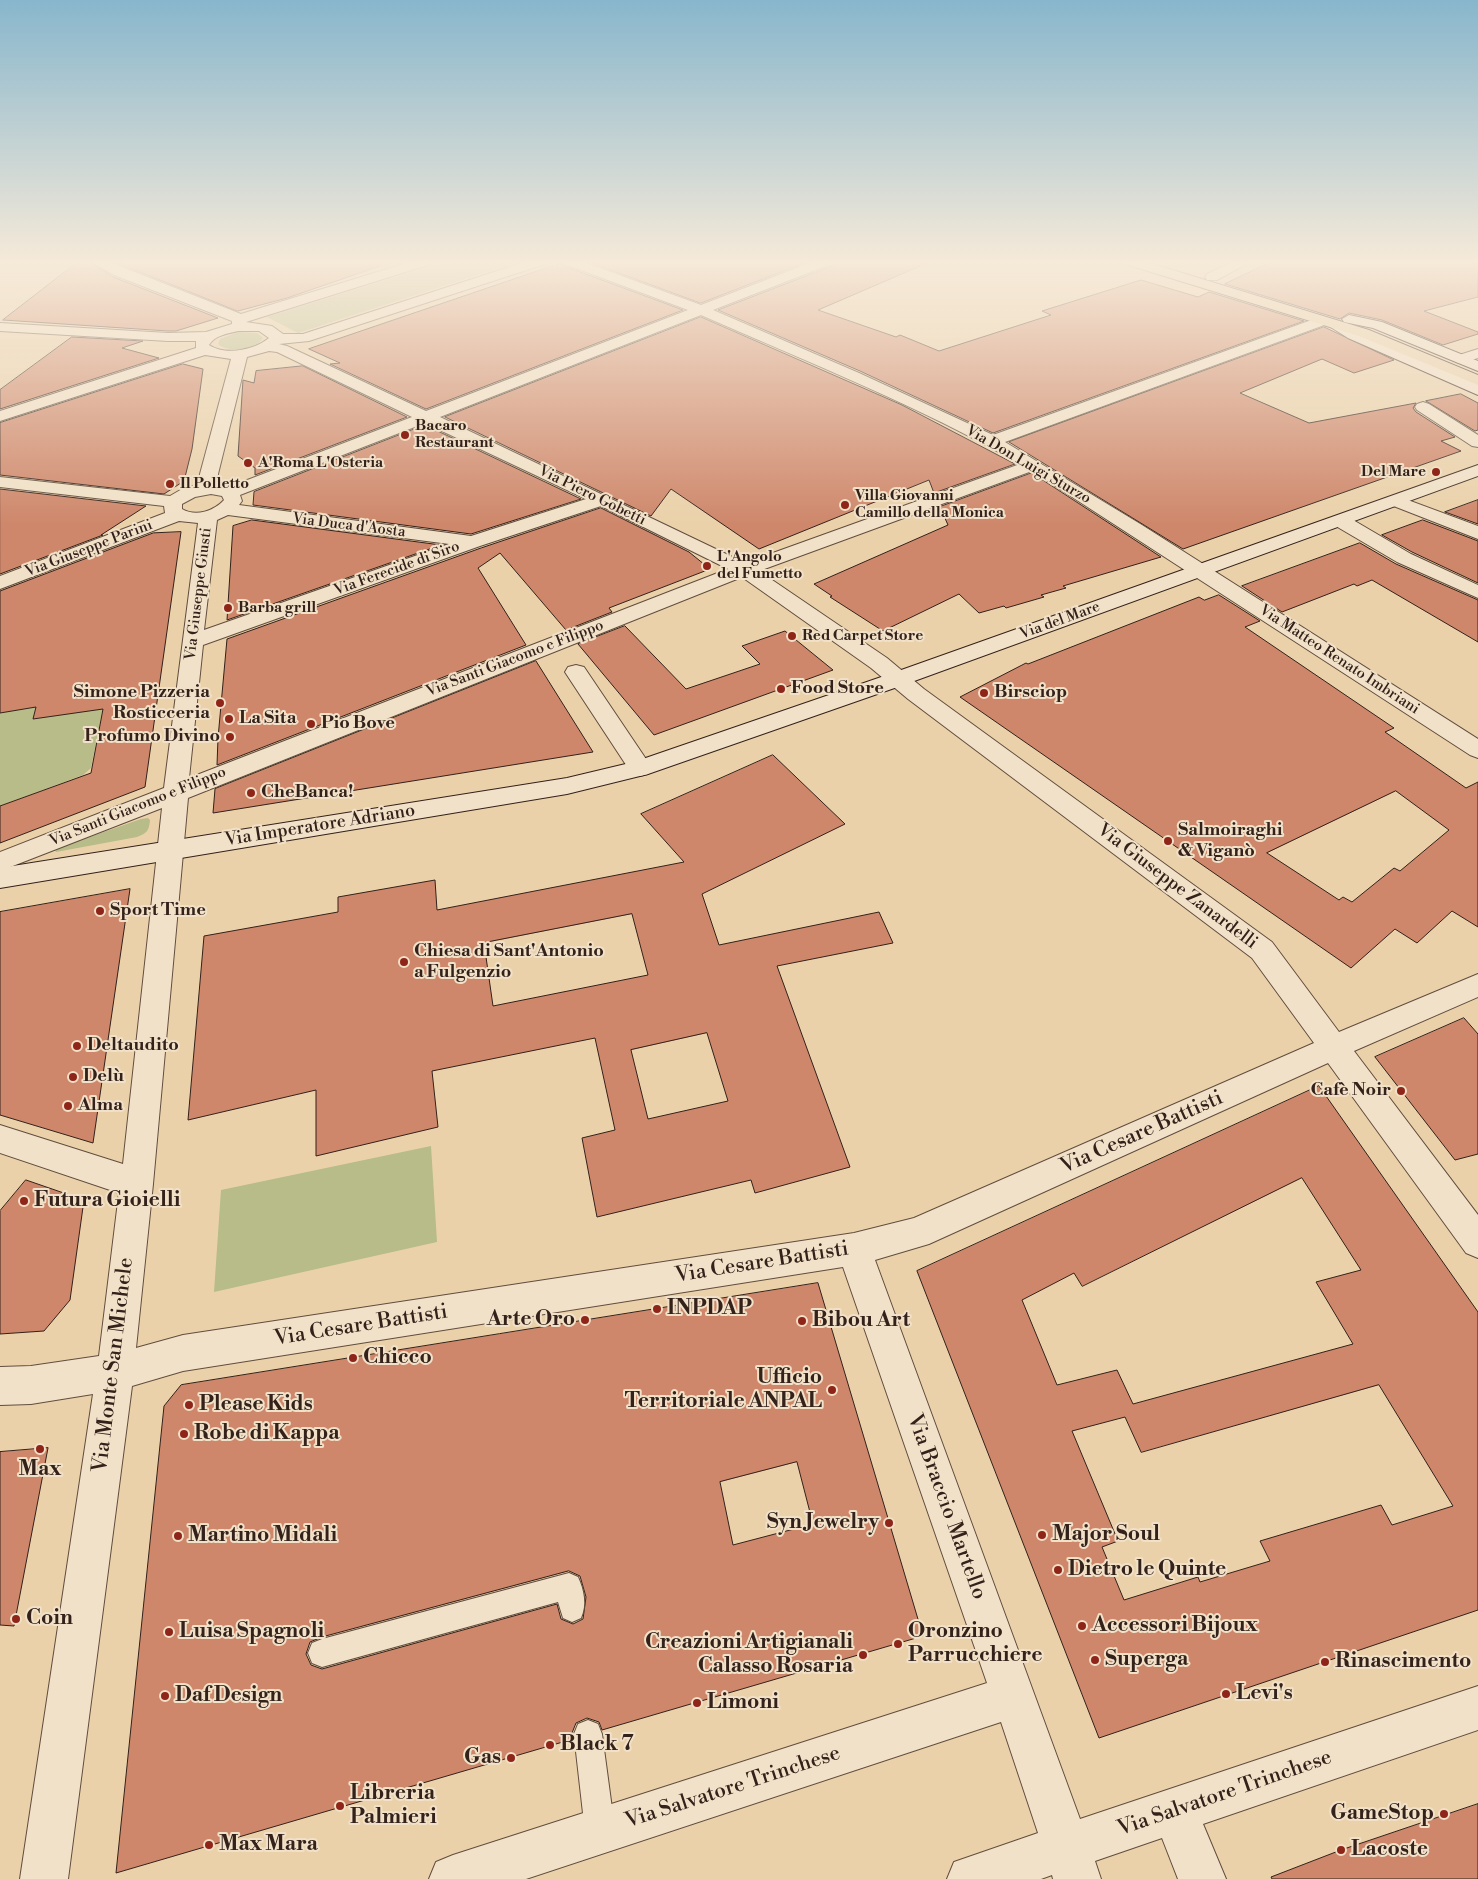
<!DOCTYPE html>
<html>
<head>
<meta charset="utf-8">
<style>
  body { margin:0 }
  canvas { display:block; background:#ead1aa }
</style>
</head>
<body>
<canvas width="1478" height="1879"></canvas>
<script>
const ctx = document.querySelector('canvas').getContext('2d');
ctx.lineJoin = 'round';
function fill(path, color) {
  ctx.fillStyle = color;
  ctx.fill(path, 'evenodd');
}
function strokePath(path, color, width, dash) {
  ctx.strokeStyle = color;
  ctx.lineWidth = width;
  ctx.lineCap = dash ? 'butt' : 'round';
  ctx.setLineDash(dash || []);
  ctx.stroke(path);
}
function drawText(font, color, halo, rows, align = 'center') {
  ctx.font = font + ' "Libre Bodoni",serif';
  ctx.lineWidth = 4;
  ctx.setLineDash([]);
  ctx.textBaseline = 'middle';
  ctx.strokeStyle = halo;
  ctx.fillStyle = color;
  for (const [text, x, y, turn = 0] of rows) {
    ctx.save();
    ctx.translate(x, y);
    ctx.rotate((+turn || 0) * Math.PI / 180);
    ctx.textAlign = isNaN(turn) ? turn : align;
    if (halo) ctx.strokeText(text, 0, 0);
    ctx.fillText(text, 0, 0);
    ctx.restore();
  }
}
const green = new Path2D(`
  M 447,261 L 520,261 L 298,333 L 267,317 Z
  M 238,332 L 257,333 L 263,338 C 256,350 228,353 218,344 L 220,339 Z
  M 105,698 L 91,768 L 83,775 L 0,806 L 0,713 L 36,707 L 34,719 L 59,715 L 61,704 Z
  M 148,818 L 150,820 C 149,831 147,833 137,837 L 56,852 L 55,849 L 141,819 Z
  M 431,1146 L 437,1242 L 214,1292 L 221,1190 Z`);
const building = new Path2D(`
  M 79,261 L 88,261 L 113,277 L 218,318 L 176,331 L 168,331 L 3,320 Z
  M 113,261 L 379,261 L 380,266 L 287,298 L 238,311 Z
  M 587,261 L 809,261 L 701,303 Z
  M 835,261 L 932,261 L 818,310 L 896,337 L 900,335 L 939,351 L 1051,315 L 1042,311 L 1141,280 L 1198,297 L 1209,292 L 1304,321 L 993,433 L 860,371 L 718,310 L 832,266 Z
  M 1273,261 L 1478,261 L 1478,297 L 1424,311 L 1478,332 L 1478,334 L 1443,345 L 1382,320 L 1349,313 L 1340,319 L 1225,284 Z
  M 562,263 L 564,266 L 683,310 L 426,409 L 330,364 L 340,363 L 309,349 Z
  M 701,317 L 902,405 L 1015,464 L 934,493 L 929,480 L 759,549 L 671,489 L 651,516 L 445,417 Z
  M 1324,327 L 1394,360 L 1354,373 L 1322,359 L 1240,393 L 1309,423 L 1416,403 L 1413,408 L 1416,412 L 1455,437 L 1441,441 L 1461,451 L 1183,549 L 1009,442 Z
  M 72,337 L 143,341 L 122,348 L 159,358 L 0,409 L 0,390 Z
  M 183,364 L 203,369 L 192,449 L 184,481 L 164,494 L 0,475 L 0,423 Z
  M 303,366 L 407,417 L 255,475 L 255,468 L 238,456 L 243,380 L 254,383 L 256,371 Z
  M 1461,394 L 1478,403 L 1478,430 L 1475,431 L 1426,401 Z
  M 425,425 L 581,499 L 471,534 L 253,505 L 254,492 Z
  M 1032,473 L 1161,557 L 1063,586 L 1066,588 L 1041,595 L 1044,597 L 1006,608 L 1004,606 L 979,613 L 959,594 L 883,631 L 830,597 L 832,596 L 814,584 L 948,525 L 940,507 Z
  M 0,489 L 146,506 L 101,535 L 103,535 L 0,574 Z
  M 1478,500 L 1478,524 L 1445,512 Z
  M 601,508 L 689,552 L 710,569 L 609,608 L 612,612 L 566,630 L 500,553 L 478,568 L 526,645 L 217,765 L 218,738 L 227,639 L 481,548 Z
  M 252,520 L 441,545 L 227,620 L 233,526 Z
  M 1423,520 L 1478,541 L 1478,583 L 1412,552 L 1382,535 Z
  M 181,532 L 145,787 L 0,843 L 0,806 L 91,773 L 103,709 L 33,719 L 36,707 L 0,713 L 0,591 L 153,533 Z
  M 1360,543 L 1396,564 L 1478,600 L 1478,642 L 1372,580 L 1357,586 L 1354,584 L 1282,612 L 1242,586 Z
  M 1219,595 L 1260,621 L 1245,627 L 1394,728 L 1385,732 L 1466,788 L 1478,782 L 1478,927 L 1452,911 L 1417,943 L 1395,929 L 1351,968 L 960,697 L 1026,663 L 1028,664 L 1199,597 L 1204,600 ZM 1396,791 L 1449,830 L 1400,871 L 1394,868 L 1352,902 L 1343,897 L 1339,900 L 1267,853 Z
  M 625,626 L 686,689 L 760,664 L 742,646 L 785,631 L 833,670 L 654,735 L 578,644 Z
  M 536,661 L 593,752 L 213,813 L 215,789 Z
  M 773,755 L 845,824 L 702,894 L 719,945 L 879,912 L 893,943 L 777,966 L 850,1167 L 755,1193 L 751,1180 L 597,1217 L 582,1138 L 615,1130 L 595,1038 L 432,1071 L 438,1127 L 316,1156 L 316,1090 L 188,1120 L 204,936 L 338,912 L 338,897 L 435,880 L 437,910 L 684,862 L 641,814 ZM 632,914 L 648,975 L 493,1006 L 484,943 ZM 707,1033 L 728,1101 L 648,1119 L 631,1050 Z
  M 130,889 L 93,1143 L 0,1115 L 0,912 Z
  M 1464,1018 L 1478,1034 L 1478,1154 L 1455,1160 L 1375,1057 Z
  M 1319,1086 L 1478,1312 L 1478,1610 L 1099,1738 L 917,1271 ZM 1302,1178 L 1361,1270 L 1316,1282 L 1353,1344 L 1133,1404 L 1117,1370 L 1057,1385 L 1022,1300 L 1074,1273 L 1082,1286 ZM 1379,1385 L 1453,1506 L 1392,1525 L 1381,1505 L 1260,1541 L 1270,1561 L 1200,1582 L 1198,1577 L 1124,1600 L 1102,1547 L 1118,1541 L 1072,1431 L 1125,1417 L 1141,1452 Z
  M 26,1180 L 84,1200 L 70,1300 L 44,1331 L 0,1334 L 0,1211 Z
  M 818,1283 L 923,1636 L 602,1730 L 599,1722 L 587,1718 L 576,1723 L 572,1733 L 573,1739 L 116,1873 L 164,1406 L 181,1385 ZM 797,1462 L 813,1524 L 733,1545 L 720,1482 ZM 569,1571 L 580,1576 L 586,1597 L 583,1619 L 573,1624 L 561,1619 L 557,1604 L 322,1669 L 311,1665 L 306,1654 L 310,1642 L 322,1637 Z
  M 48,1448 L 14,1626 L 0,1625 L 0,1452 Z
  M 1478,1804 L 1478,1879 L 1272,1879 L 1271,1877 L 1341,1850 Z`);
const lane = new Path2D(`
  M 569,1573 L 578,1577 C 584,1590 587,1605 581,1618 L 572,1622 L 563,1618 L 558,1602 L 322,1667 L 312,1663 L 308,1653 L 312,1643 L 322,1639 Z
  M 588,1720 L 598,1724 L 602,1734 L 615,1831 L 611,1842 L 600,1846 L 589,1842 L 585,1831 L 574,1734 L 578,1724 Z`);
const street = new Path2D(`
  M 90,261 L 107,261 L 241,314 L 413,261 L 433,261 L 431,264 L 246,322 L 272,326 L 283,334 L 303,334 L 528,261 L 547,261 L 545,264 L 309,341 L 279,344 L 287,346 L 426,411 L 688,310 L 565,264 L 563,261 L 581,261 L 701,305 L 815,261 L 833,261 L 831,264 L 713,310 L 859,373 L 993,435 L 1317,318 L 1327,318 L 1329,321 L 1327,324 L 1005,442 L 1142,525 L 1478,739 L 1478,758 L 1470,755 L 1032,471 L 759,571 L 887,658 L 924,689 L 1272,942 L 1339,1032 L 1478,974 L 1478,997 L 1354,1051 L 1478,1215 L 1478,1258 L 1466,1253 L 1328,1063 L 929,1244 L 875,1260 L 1080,1819 L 1478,1686 L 1478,1730 L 1203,1824 L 1226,1879 L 1178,1879 L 1162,1838 L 1095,1861 L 1101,1879 L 1053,1879 L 1052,1875 L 1041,1879 L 947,1879 L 954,1862 L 1038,1833 L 1001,1722 L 526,1879 L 429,1879 L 436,1862 L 453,1855 L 987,1683 L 843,1267 L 183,1371 L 132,1386 L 68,1879 L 20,1879 L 93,1394 L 31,1404 L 0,1405 L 0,1367 L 31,1366 L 99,1356 L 119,1193 L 0,1153 L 0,1125 L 123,1164 L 162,808 L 0,871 L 0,852 L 164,788 L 198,523 L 179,521 L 0,589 L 0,576 L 165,513 L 164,506 L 0,487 L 0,477 L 170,496 L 182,489 L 199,485 L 200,474 L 231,359 L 205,355 L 0,421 L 0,411 L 196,348 L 196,341 L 168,341 L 0,331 L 0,323 L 168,333 L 206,332 L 232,324 L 232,321 L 114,275 ZM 701,315 C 808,362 919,406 1020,464 L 745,563 L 440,417 ZM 238,331 L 259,331 L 269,338 C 254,350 226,356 209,345 C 215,335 227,334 238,331 ZM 269,351 L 277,352 L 412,417 L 229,487 L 217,484 L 218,474 L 247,357 ZM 425,423 L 586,499 L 471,536 L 239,505 L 242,501 L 240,495 ZM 211,494 L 222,496 L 224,500 C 214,511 196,517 182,509 L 182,504 L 195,497 ZM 601,506 L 728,569 L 189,778 L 203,645 L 480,546 ZM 228,515 L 449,544 L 204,630 L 217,520 ZM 742,577 L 871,668 L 908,699 L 1252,958 L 1314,1043 L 914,1218 L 854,1233 L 183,1335 L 136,1348 L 153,1184 L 188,798 Z
  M 1235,261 L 1252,261 L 1217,280 L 1207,280 L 1205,277 L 1207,274 Z
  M 1478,349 L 1478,358 L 1461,363 L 1456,362 L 1454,359 L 1456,356 Z
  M 1423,402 L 1429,404 L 1478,435 L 1478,447 L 1472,446 L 1417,410 L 1415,407 L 1417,404 Z
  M 1397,496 L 1478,526 L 1478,539 L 1391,505 L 1388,501 L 1391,497 Z
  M 1341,515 L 1348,517 L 1411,554 L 1478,585 L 1478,598 L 1397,562 L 1334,525 L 1332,521 L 1334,517 Z
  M 576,665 L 584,667 L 648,762 L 652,768 L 648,774 L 640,776 L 632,774 L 565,672 L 568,667 Z`);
const secondary = new Path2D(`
  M 1349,315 L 1382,322 L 1478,361 L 1478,371 L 1373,328 L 1344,322 L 1342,319 Z
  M 1336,322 L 1478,384 L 1478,395 L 1348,338 L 1329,326 L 1331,323 Z
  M 1478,465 L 1478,476 L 906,684 L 648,774 L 567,794 L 0,888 L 0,868 L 567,778 L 634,762 L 890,674 Z`);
const primary = new Path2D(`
  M 1123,261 L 1143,261 L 1369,330 L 1478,375 L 1478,385 L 1359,336 L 1125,264 Z`);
const markers = [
  [405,435,5,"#8f2418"],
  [248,463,5,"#8f2418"],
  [1436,472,5,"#8f2418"],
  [170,484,5,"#8f2418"],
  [845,505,5,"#8f2418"],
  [707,566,5,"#8f2418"],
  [228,608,5,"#8f2418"],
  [792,636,5,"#8f2418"],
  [781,689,5,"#8f2418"],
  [984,693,5,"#8f2418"],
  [220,703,5,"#8f2418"],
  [229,719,5,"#8f2418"],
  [311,724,5,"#8f2418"],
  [230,737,5,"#8f2418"],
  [251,793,5,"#8f2418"],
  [1168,841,5,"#8f2418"],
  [100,911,5,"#8f2418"],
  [404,962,5,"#8f2418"],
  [77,1046,5,"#8f2418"],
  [73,1077,5,"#8f2418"],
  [1401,1091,5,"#8f2418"],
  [68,1106,5,"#8f2418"],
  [24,1201,5,"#8f2418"],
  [657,1309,5,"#8f2418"],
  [585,1320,5,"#8f2418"],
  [802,1321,5,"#8f2418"],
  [353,1358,5,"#8f2418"],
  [832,1390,5,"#8f2418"],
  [189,1405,5,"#8f2418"],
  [184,1434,5,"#8f2418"],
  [40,1449,5,"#8f2418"],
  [889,1523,5,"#8f2418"],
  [1042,1535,5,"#8f2418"],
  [178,1536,5,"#8f2418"],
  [1058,1570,5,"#8f2418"],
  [16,1619,5,"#8f2418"],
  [1082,1626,5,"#8f2418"],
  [169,1632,5,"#8f2418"],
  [898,1644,5,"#8f2418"],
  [863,1655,5,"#8f2418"],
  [1095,1660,5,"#8f2418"],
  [1325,1662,5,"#8f2418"],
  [1226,1694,5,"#8f2418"],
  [165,1696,5,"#8f2418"],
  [697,1703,5,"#8f2418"],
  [550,1745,5,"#8f2418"],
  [511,1758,5,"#8f2418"],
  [340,1806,5,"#8f2418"],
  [1444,1814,5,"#8f2418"],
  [209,1845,5,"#8f2418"],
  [1341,1850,5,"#8f2418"]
];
const farPoinames = [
  ["Bacaro",415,426],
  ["Restaurant",415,443],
  ["A'Roma L'Osteria",258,463],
  ["Del Mare",1426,472,"right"],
  ["Il Polletto",180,484],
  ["Villa Giovanni",855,496],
  ["Camillo della Monica",855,513],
  ["L'Angolo",717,557],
  ["del Fumetto",717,574],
  ["Barba grill",238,608],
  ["Red Carpet Store",802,636]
];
const farStreetnames = [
  ["Via Don Luigi Sturzo",1028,465,30],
  ["Via Piero Gobetti",592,496,26],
  ["Via Duca d'Aosta",349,526,7],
  ["Via Giuseppe Parini",89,549,-21],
  ["Via Ferecide di Siro",397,569,-20],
  ["Via Giuseppe Giusti",199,594,-83],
  ["Via del Mare",1060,621,-20],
  ["Via Santi Giacomo e Filippo",515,659,-21],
  ["Via Matteo Renato Imbriani",1339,660,33],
  ["Via Santi Giacomo e Filippo",138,807,-22]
];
const poiNames = [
  ["Food Store",791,689],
  ["Simone Pizzeria",210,693,"right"],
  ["Rosticceria",210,714,"right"],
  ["Birsciop",994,693],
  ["La Sita",239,719],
  ["Pio Bove",321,724],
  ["Profumo Divino",220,737,"right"],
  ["CheBanca!",261,793],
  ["Salmoiraghi",1178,831],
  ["& Viganò",1178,852],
  ["Sport Time",110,911],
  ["Chiesa di Sant'Antonio",414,952],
  ["a Fulgenzio",414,973],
  ["Deltaudito",87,1046],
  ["Delù",83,1077],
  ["Cafè Noir",1391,1091,"right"],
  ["Alma",78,1106]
];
const streetNames = [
  ["Via Imperatore Adriano",320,826,-9],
  ["Via Giuseppe Zanardelli",1177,887,37]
];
const nearStreetnames = [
  ["Via Cesare Battisti",1142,1133,-24],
  ["Via Cesare Battisti",762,1263,-9],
  ["Via Cesare Battisti",361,1326,-9],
  ["Via Monte San Michele",114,1365,-83],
  ["Via Braccio Martello",946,1507,70],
  ["Via Salvatore Trinchese",733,1788,-18],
  ["Via Salvatore Trinchese",1225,1794,-19]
];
const nearPoinames = [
  ["Futura Gioielli",34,1201],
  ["INPDAP",667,1309],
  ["Arte Oro",575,1320,"right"],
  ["Bibou Art",812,1321],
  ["Chicco",363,1358],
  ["Ufficio",822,1378,"right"],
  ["Territoriale ANPAL",822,1402,"right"],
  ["Please Kids",199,1405],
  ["Robe di Kappa",194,1434],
  ["Max",40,1470,"center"],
  ["Syn Jewelry",879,1523,"right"],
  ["Major Soul",1052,1535],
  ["Martino Midali",188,1536],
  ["Dietro le Quinte",1068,1570],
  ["Coin",26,1619],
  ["Accessori Bijoux",1092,1626],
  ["Luisa Spagnoli",179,1632],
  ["Oronzino",908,1632],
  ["Parrucchiere",908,1656],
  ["Creazioni Artigianali",853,1643,"right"],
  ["Calasso Rosaria",853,1667,"right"],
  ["Superga",1105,1660],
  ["Rinascimento",1335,1662],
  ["Levi's",1236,1694],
  ["Daf Design",175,1696],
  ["Limoni",707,1703],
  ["Black 7",560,1745],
  ["Gas",501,1758,"right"],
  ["Libreria",350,1794],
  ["Palmieri",350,1818],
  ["GameStop",1434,1814,"right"],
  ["Max Mara",219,1845],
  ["Lacoste",1351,1850]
];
fill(green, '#b7bc88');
fill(building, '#ce876b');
strokePath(building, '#33211a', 1);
strokePath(lane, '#614d3e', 2);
strokePath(street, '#614d3e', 2);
strokePath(secondary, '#33211a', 2);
strokePath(primary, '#33211a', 2);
fill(lane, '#f1e1c8');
fill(street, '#f1e1c8');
fill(secondary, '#f1e1c8');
fill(primary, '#ead1aa');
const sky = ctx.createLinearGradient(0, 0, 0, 524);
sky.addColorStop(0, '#88b6cc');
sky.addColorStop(0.5, '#f6ead9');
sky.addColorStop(1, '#f6ead900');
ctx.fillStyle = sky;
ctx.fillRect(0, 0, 1478, 524);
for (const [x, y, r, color] of markers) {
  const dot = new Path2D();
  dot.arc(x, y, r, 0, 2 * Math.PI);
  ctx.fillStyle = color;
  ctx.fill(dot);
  strokePath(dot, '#f1e1c8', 2);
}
drawText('bold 15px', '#33211a', '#f1e1c8', farPoinames, 'left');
drawText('15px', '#33211a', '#f1e1c8', farStreetnames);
drawText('bold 18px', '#33211a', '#f1e1c8', poiNames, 'left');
drawText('18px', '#33211a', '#f1e1c8', streetNames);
drawText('21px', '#33211a', '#f1e1c8', nearStreetnames);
drawText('bold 21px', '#33211a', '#f1e1c8', nearPoinames, 'left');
</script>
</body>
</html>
